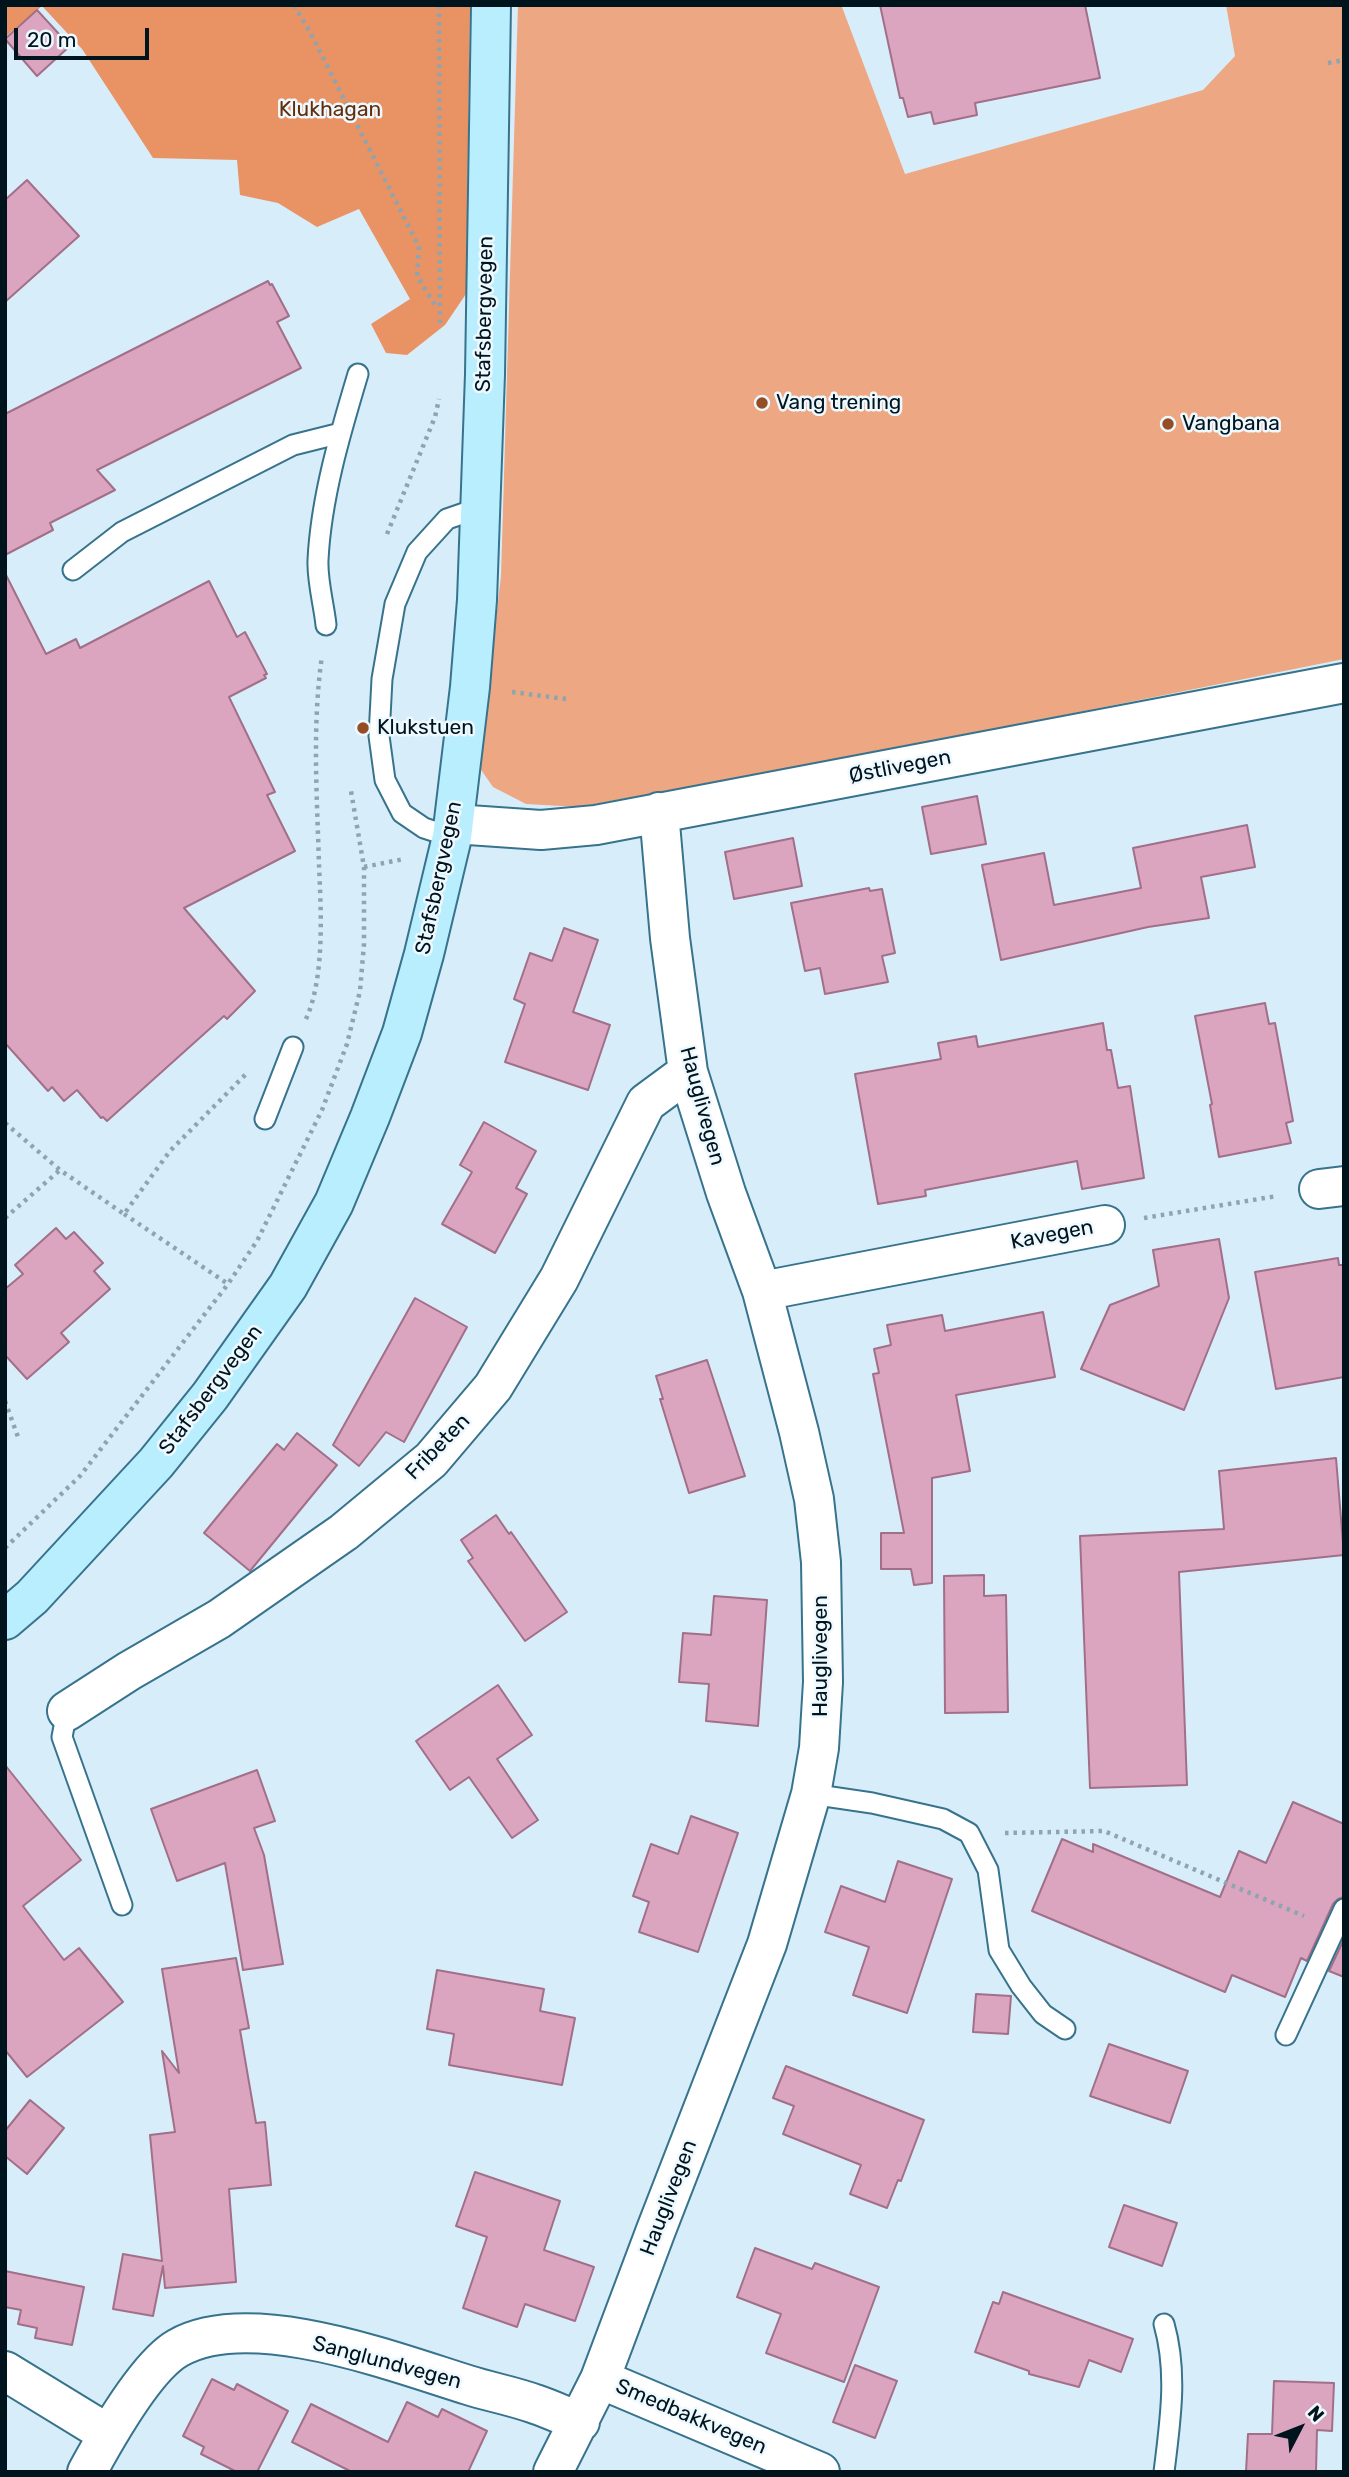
<!DOCTYPE html>
<html>
<head>
<meta charset="utf-8">
<style>
  body { margin:0 }
  #map { position:relative; width:1349px; height:2477px; overflow:hidden; background:#d7eefa; font-family:Rubik,sans-serif }
  canvas { display:block }
  .frame { position:absolute; inset:0; border:7px solid #00141e; pointer-events:none }
  .north { position:absolute; left:1265px; top:2393px; width:70px; height:70px; -webkit-text-stroke:5px #eef9ff; paint-order:stroke; rotate:48deg; font-size:19px; font-weight:700; line-height:28px; text-align:center; color:#00141e }
  .north::after { content:''; display:block; margin:auto; width:24px; height:32px; background:#00141e; clip-path:polygon(50% 0,100% 100%,50% 72%,0 100%) }
  .scale { position:absolute; left:14px; top:28px; width:135px; height:32px; box-sizing:border-box; border:4px solid #00141e; border-top:0; padding-left:9px; font-size:21px; line-height:24px; white-space:nowrap; color:#00141e; -webkit-text-stroke:5px #eef9ff; paint-order:stroke }
</style>
</head>
<body>
<div id="map">
<canvas width="1349" height="2477"></canvas>
<div class="frame"></div>
<div class="north">N</div>
<div class="scale">20 m</div>
</div>
<script>
const ctx = document.querySelector('canvas').getContext('2d');
ctx.lineJoin = 'round';
function fill(path, color) {
  ctx.fillStyle = color;
  ctx.fill(path, 'evenodd');
}
function strokePath(path, color, width, dash) {
  ctx.strokeStyle = color;
  ctx.lineWidth = width;
  ctx.lineCap = dash ? 'butt' : 'round';
  ctx.setLineDash(dash || []);
  ctx.stroke(path);
}
function drawText(font, color, halo, rows, align = 'center') {
  ctx.font = font + ' Rubik,sans-serif';
  ctx.lineWidth = 5;
  ctx.setLineDash([]);
  ctx.textBaseline = 'middle';
  ctx.strokeStyle = halo;
  ctx.fillStyle = color;
  for (const [text, x, y, turn = 0] of rows) {
    ctx.save();
    ctx.translate(x, y);
    ctx.rotate((+turn || 0) * Math.PI / 180);
    ctx.textAlign = isNaN(turn) ? turn : align;
    if (halo) ctx.strokeText(text, 0, 0);
    ctx.fillText(text, 0, 0);
    ctx.restore();
  }
}
const green = new Path2D(`
  M 518,5 L 842,7 L 905,174 L 1203,90 L 1235,56 L 1226,5 L 1344,5 L 1344,659 L 985,731 L 579,807 L 526,804 L 493,787 L 479,767 L 501,576 Z`);
const forest = new Path2D(`
  M 5,5 L 470,5 L 466,294 L 445,325 L 407,355 L 386,353 L 371,324 L 410,299 L 359,209 L 317,227 L 278,203 L 240,195 L 237,160 L 153,158 L 82,49 L 42,6 L 5,37 Z`);
const building = new Path2D(`
  M 880,5 L 1085,5 L 1100,78 L 975,103 L 977,115 L 934,124 L 931,112 L 908,117 L 903,98 L 900,98 Z
  M 37,10 L 70,46 L 37,76 L 5,39 Z
  M 27,180 L 79,236 L 5,302 L 5,200 Z
  M 268,281 L 270,285 L 272,284 L 289,316 L 277,322 L 301,368 L 97,470 L 115,490 L 50,523 L 53,530 L 5,555 L 5,414 Z
  M 5,573 L 46,654 L 76,639 L 80,648 L 209,581 L 237,637 L 245,632 L 267,674 L 264,675 L 266,678 L 229,697 L 275,792 L 267,795 L 295,851 L 184,908 L 255,991 L 227,1019 L 224,1016 L 107,1121 L 103,1117 L 101,1118 L 77,1090 L 64,1101 L 52,1087 L 48,1091 L 5,1043 Z
  M 977,796 L 986,844 L 931,854 L 922,807 Z
  M 1247,825 L 1255,867 L 1201,877 L 1209,918 L 1148,927 L 1001,960 L 982,865 L 1044,853 L 1054,905 L 1141,888 L 1133,848 Z
  M 793,838 L 802,886 L 734,899 L 725,852 Z
  M 869,888 L 870,891 L 882,889 L 895,953 L 882,956 L 888,982 L 825,994 L 820,968 L 805,971 L 791,903 Z
  M 564,928 L 598,940 L 573,1012 L 610,1025 L 588,1090 L 505,1062 L 525,1004 L 514,999 L 530,953 L 552,961 Z
  M 1265,1003 L 1269,1024 L 1275,1023 L 1293,1121 L 1286,1123 L 1291,1143 L 1219,1157 L 1210,1105 L 1212,1104 L 1195,1016 Z
  M 1103,1023 L 1107,1050 L 1111,1050 L 1118,1088 L 1130,1086 L 1144,1178 L 1082,1189 L 1077,1161 L 925,1190 L 926,1196 L 878,1204 L 855,1074 L 941,1059 L 938,1043 L 976,1036 L 978,1047 Z
  M 484,1122 L 536,1151 L 516,1188 L 527,1194 L 495,1253 L 442,1224 L 472,1172 L 460,1165 Z
  M 56,1228 L 66,1239 L 74,1232 L 103,1263 L 94,1271 L 110,1289 L 61,1333 L 69,1342 L 27,1379 L 5,1355 L 5,1289 L 23,1274 L 15,1265 Z
  M 1219,1239 L 1229,1298 L 1184,1410 L 1081,1369 L 1110,1305 L 1159,1286 L 1153,1250 Z
  M 1338,1258 L 1339,1265 L 1344,1265 L 1344,1377 L 1276,1389 L 1255,1272 Z
  M 415,1298 L 467,1327 L 404,1442 L 386,1432 L 359,1466 L 333,1445 Z
  M 1043,1312 L 1055,1377 L 956,1395 L 970,1471 L 932,1478 L 932,1583 L 914,1585 L 911,1569 L 881,1569 L 881,1533 L 904,1533 L 873,1374 L 879,1373 L 874,1349 L 891,1345 L 887,1325 L 942,1315 L 945,1331 Z
  M 707,1360 L 745,1476 L 689,1493 L 660,1399 L 663,1399 L 656,1376 Z
  M 297,1433 L 337,1465 L 250,1571 L 204,1533 L 277,1444 L 284,1450 Z
  M 1336,1458 L 1344,1555 L 1179,1572 L 1187,1785 L 1090,1788 L 1080,1536 L 1224,1529 L 1219,1471 Z
  M 496,1515 L 509,1534 L 511,1532 L 567,1612 L 525,1641 L 468,1561 L 473,1558 L 461,1540 Z
  M 984,1575 L 984,1596 L 1006,1595 L 1008,1712 L 945,1713 L 944,1576 Z
  M 714,1596 L 767,1600 L 758,1726 L 706,1721 L 709,1684 L 679,1682 L 683,1633 L 711,1635 Z
  M 498,1685 L 532,1735 L 497,1759 L 538,1820 L 512,1838 L 469,1777 L 450,1790 L 416,1741 Z
  M 5,1765 L 81,1860 L 23,1906 L 64,1960 L 79,1948 L 123,2002 L 27,2077 L 5,2050 Z
  M 257,1770 L 275,1821 L 254,1828 L 264,1855 L 283,1964 L 243,1970 L 225,1863 L 177,1881 L 151,1809 Z
  M 1293,1802 L 1344,1824 L 1344,1897 L 1338,1899 L 1333,1904 L 1307,1961 L 1301,1958 L 1285,1997 L 1232,1975 L 1225,1992 L 1032,1911 L 1062,1839 L 1093,1852 L 1093,1844 L 1220,1897 L 1239,1851 L 1266,1863 Z
  M 691,1816 L 738,1833 L 698,1952 L 639,1932 L 649,1902 L 633,1896 L 651,1844 L 678,1854 Z
  M 898,1861 L 952,1879 L 907,2013 L 853,1995 L 869,1947 L 825,1932 L 841,1886 L 885,1902 Z
  M 1344,1939 L 1344,1977 L 1329,1971 Z
  M 236,1958 L 249,2028 L 240,2030 L 256,2123 L 265,2122 L 271,2185 L 229,2189 L 236,2282 L 165,2288 L 163,2266 L 153,2316 L 113,2309 L 123,2254 L 162,2261 L 150,2135 L 175,2132 L 162,2051 L 179,2073 L 162,1969 Z
  M 437,1970 L 544,1989 L 540,2011 L 575,2018 L 562,2085 L 449,2065 L 454,2034 L 427,2029 Z
  M 976,1994 L 1011,1996 L 1008,2034 L 973,2032 Z
  M 1109,2044 L 1188,2071 L 1170,2123 L 1090,2096 Z
  M 786,2066 L 924,2120 L 901,2181 L 898,2180 L 887,2208 L 850,2194 L 861,2165 L 783,2134 L 794,2106 L 773,2098 Z
  M 30,2100 L 64,2128 L 27,2174 L 5,2156 L 5,2131 Z
  M 475,2172 L 560,2201 L 544,2250 L 594,2267 L 575,2321 L 525,2304 L 517,2327 L 463,2308 L 487,2237 L 456,2226 Z
  M 1124,2205 L 1177,2223 L 1162,2266 L 1109,2247 Z
  M 755,2248 L 812,2269 L 815,2263 L 879,2287 L 844,2382 L 766,2353 L 781,2314 L 737,2297 Z
  M 5,2271 L 84,2287 L 72,2345 L 35,2338 L 37,2328 L 18,2324 L 21,2310 L 5,2307 Z
  M 1003,2292 L 1133,2339 L 1121,2372 L 1089,2360 L 1079,2387 L 1029,2374 L 1029,2371 L 975,2352 L 993,2302 L 999,2304 Z
  M 855,2365 L 897,2381 L 875,2438 L 833,2422 Z
  M 212,2379 L 234,2390 L 237,2384 L 288,2411 L 257,2472 L 237,2472 L 201,2454 L 204,2447 L 183,2436 Z
  M 1274,2381 L 1334,2383 L 1332,2431 L 1317,2430 L 1316,2472 L 1246,2472 L 1248,2434 L 1272,2434 Z
  M 407,2402 L 438,2417 L 442,2409 L 487,2431 L 468,2472 L 352,2472 L 292,2442 L 311,2404 L 388,2442 Z`);
const path = new Path2D(`
  M 294,5 L 311,34 L 419,247 L 417,276 L 437,308
  M 439,5 L 440,328
  M 1328,63 L 1344,60
  M 387,534 L 435,417 L 439,399
  M 512,692 L 566,699
  M 364,867 L 404,859
  M 306,1019 C 325,977 321,911 319,865 C 317,796 312,724 322,656
  M 5,1123 L 60,1170 L 124,1214 L 170,1151 L 246,1074
  M 124,1214 L 228,1284
  M 5,1218 L 60,1170
  M 1144,1218 L 1277,1196
  M 5,1401 L 18,1437
  M 5,1548 L 80,1476 L 228,1284 L 257,1241 L 322,1110 L 347,1044 L 360,991 L 364,944 L 364,867 L 351,791
  M 1005,1833 L 1104,1831 L 1304,1916`);
const service = new Path2D(`
  M 73,570 L 122,532 L 293,445 L 341,433
  M 326,625 C 324,605 317,581 318,560 C 321,498 340,434 358,374
  M 452,837 L 424,828 L 402,813 L 385,780 L 379,736 L 382,679 L 395,604 L 417,552 L 447,519 L 479,508
  M 265,1119 L 293,1047
  M 67,1711 L 62,1737 L 122,1905
  M 811,1794 L 872,1803 L 943,1819 L 969,1833 L 988,1870 L 999,1950 L 1021,1986 L 1043,2014 L 1065,2029
  M 1286,2035 L 1344,1909
  M 1164,2324 C 1178,2373 1170,2422 1164,2472`);
const minor = new Path2D(`
  M 454,824 L 541,830 L 596,825 L 1344,683
  M 1319,1189 L 1344,1186
  M 762,1291 L 1105,1225
  M 67,1711 L 129,1671 L 219,1619 L 344,1532 L 431,1460 L 493,1387 L 559,1279 L 646,1103 L 688,1072
  M 5,2371 L 108,2434
  M 600,2379 L 820,2472
  M 87,2472 C 105,2439 146,2366 178,2348 C 250,2307 394,2362 468,2385 C 490,2392 513,2396 535,2404 C 550,2409 565,2416 580,2422
  M 553,2472 L 600,2379 L 656,2230 L 767,1944 L 811,1794 L 819,1748 L 823,1682 L 821,1562 L 814,1499 L 799,1432 L 762,1291 L 726,1193 L 688,1072 L 670,938 L 659,812`);
const secondary = new Path2D(`
  M 5,1620 L 32,1597 L 156,1463 L 210,1396 L 288,1286 L 334,1203 L 370,1117 L 402,1033 L 424,954 L 452,837 L 470,687 L 477,600 L 485,374 L 491,5`);
const markers = [
  [762,403,7,"#944e26"],
  [1168,424,7,"#944e26"],
  [363,728,7,"#944e26"]
];
const parkNames = [
  ["Klukhagan",330,110]
];
const streetNames = [
  ["Stafsbergvegen",485,314,-89],
  ["Østlivegen",900,767,-11],
  ["Stafsbergvegen",439,878,-78],
  ["Hauglivegen",702,1106,75],
  ["Kavegen",1052,1235,-11],
  ["Stafsbergvegen",211,1390,-53],
  ["Fribeten",438,1447,-46],
  ["Hauglivegen",821,1656,-90],
  ["Hauglivegen",669,2198,-69],
  ["Sanglundvegen",387,2363,15],
  ["Smedbakkvegen",691,2417,23]
];
const poiNames = [
  ["Vang trening",776,403],
  ["Vangbana",1182,424],
  ["Klukstuen",377,728]
];
fill(green, '#eda783');
fill(forest, '#e99264');
fill(building, '#dba4bf');
strokePath(building, '#a26f88', 2);
strokePath(service, '#37738c', 23);
strokePath(minor, '#37738c', 42);
strokePath(secondary, '#37738c', 42);
strokePath(path, '#8ea4af', 4.5, [3.5, 5]);
strokePath(service, '#fff', 19);
strokePath(minor, '#fff', 38);
strokePath(secondary, '#b9eefe', 38);
for (const [x, y, r, color] of markers) {
  const dot = new Path2D();
  dot.arc(x, y, r, 0, 2 * Math.PI);
  ctx.fillStyle = color;
  ctx.fill(dot);
  strokePath(dot, '#eef9ff', 2.5);
}
drawText('21px', '#652e0b', '#eef9ff', parkNames);
drawText('21px', '#00141e', '#eef9ff', streetNames);
drawText('21px', '#00141e', '#eef9ff', poiNames, 'left');
</script>
</body>
</html>
